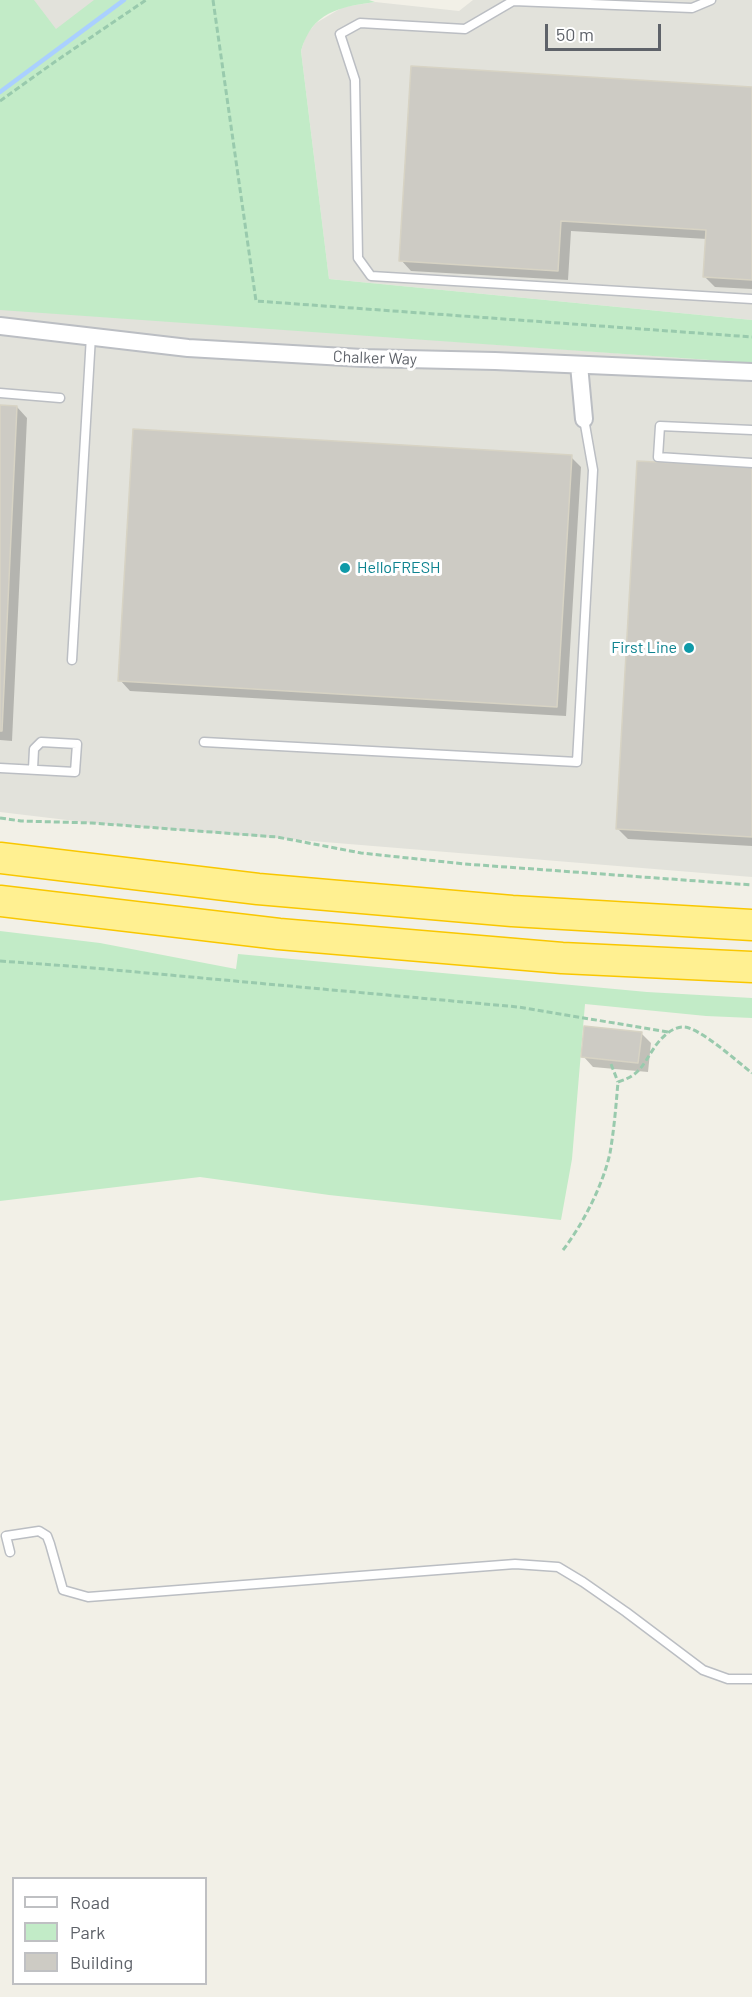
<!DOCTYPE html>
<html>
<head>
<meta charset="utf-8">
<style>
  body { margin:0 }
  #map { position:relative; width:752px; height:1997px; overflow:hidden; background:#f2f0e7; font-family:Barlow,sans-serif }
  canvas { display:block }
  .legend { position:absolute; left:12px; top:1877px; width:195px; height:108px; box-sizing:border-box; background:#fff; border:2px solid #bfc0c3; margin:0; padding:8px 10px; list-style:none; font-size:18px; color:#5e6269 }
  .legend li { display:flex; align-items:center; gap:12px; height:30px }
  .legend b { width:30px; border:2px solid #bfc0c3 }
  .scale { position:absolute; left:545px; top:24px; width:116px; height:27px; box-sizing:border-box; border:3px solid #5e6269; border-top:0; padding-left:8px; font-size:18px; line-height:21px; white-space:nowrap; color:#5e6269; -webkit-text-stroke:4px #fff; paint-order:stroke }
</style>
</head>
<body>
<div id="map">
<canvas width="752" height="1997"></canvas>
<ul class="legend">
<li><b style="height:8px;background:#fff"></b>Road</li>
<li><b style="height:16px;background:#c2ebc7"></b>Park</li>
<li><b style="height:16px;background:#cdcbc4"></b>Building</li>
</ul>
<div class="scale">50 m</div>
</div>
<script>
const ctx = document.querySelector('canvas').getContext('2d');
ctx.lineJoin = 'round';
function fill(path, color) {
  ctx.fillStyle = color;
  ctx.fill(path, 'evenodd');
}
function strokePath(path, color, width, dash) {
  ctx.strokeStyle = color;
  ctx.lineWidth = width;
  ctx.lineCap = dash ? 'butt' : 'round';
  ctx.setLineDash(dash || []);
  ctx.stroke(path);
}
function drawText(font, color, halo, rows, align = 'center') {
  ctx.font = font + ' Barlow,sans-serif';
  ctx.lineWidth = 6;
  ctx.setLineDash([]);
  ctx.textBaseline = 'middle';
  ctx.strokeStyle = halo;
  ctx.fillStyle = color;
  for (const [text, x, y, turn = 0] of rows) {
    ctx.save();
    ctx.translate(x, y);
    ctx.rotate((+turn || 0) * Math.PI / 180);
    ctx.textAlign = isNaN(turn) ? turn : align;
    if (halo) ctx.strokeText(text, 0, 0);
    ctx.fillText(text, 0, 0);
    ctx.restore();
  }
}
const industrial = new Path2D(`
  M 0,0 L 279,0 L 325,332 L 752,363 L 752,877 L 92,823 L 0,812 Z
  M 473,0 L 752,0 L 752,320 L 329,279 L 301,51 L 306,35 L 316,23 L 343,7 L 375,2 L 459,11 Z`);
const green = new Path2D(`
  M 0,0 L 34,0 L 56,29 L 94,0 L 369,0 L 375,2 C 339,7 312,12 301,51 L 329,279 L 752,320 L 752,363 L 0,310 Z
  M 0,931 L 100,943 L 236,969 L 238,954 L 647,992 L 752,998 L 752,1018 L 706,1016 L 585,1004 L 572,1159 L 561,1220 L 329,1195 L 200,1177 L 0,1201 Z`);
const shadow = new Path2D(`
  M 752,88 L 752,289 L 715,287 L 705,277 L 707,239 L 571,231 L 568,280 L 411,271 L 401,260 Z
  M 0,407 L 17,407 L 27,418 L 12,741 L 0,740 Z
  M 571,457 L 581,467 L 566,716 L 130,691 L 120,680 Z
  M 752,469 L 752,846 L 628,839 L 618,829 Z
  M 641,1033 L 651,1043 L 648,1072 L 593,1067 L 583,1056 Z`);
const stream = new Path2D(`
  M 0,92 L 124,0`);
const building = new Path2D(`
  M 411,66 L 752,87 L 752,280 L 703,277 L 706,230 L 561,221 L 558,271 L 399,261 Z
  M 0,405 L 17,406 L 2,731 L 0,731 Z
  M 133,429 L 572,455 L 557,707 L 118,681 Z
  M 637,461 L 752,467 L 752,837 L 616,829 Z
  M 584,1026 L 642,1032 L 638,1063 L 581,1057 Z`);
const path = new Path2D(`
  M 213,0 L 256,301 L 752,337
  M 0,101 L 56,61 L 146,0
  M 0,818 L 21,821 L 92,823 L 277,837 L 361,853 L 465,864 L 752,885
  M 0,961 L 82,967 L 518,1007 L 668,1032
  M 611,1064 L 618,1082
  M 563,1250 C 583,1224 603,1185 610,1153 C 614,1130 616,1106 618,1082 C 640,1075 642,1066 654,1048 C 660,1039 671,1027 683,1027 C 698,1026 739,1063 752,1073`);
const service = new Path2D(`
  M 711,0 L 692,8 L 513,1 L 465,29 L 360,23 L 340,34 L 355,80 L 358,258 L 371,276 L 752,299
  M 0,393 L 60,398
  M 752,430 L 660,426 L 658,457 L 752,463
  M 72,660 L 91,336
  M 204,742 L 577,762 L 593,470 L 584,419
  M 0,768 L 75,772 L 77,744 L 41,742 L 34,749 L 33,769
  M 10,1552 L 6,1536 L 39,1531 L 47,1536 L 50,1544 L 63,1590 L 88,1597 L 515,1564 L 558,1567 L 583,1582 L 626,1612 L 703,1670 L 728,1679 L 752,1679`);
const minor = new Path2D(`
  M 0,326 L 188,348 L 362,358 L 495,361 L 752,372
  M 579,365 L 584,419`);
const motorway = new Path2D(`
  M 0,858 L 258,889 L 512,911 L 752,925
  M 0,901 L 279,934 L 562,958 L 752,967`);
const markers = [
  [345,568,6,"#0f9aa8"],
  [689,648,6,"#0f9aa8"]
];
const streetNames = [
  ["Chalker Way",375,358,2]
];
const cultureNames = [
  ["HelloFRESH",357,568],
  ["First Line",677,648,"right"]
];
fill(industrial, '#e2e2db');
fill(green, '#c2ebc7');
fill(shadow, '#0003');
strokePath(stream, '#aad0ff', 4.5);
fill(building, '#cdcbc4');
strokePath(building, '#d7d3c4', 1.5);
strokePath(service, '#bbbec3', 11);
strokePath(minor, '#bbbec3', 20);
strokePath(motorway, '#f9c700', 33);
strokePath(path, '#99caad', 3, [6, 3]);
strokePath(service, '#fff', 8);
strokePath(minor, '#fff', 16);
strokePath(motorway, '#fff091', 30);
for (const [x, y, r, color] of markers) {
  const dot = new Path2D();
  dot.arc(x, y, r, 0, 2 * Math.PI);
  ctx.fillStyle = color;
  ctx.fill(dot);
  strokePath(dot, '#fff', 2);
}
drawText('16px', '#5e6269', '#fff', streetNames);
drawText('16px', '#0d838f', '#fff', cultureNames, 'left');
</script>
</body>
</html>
